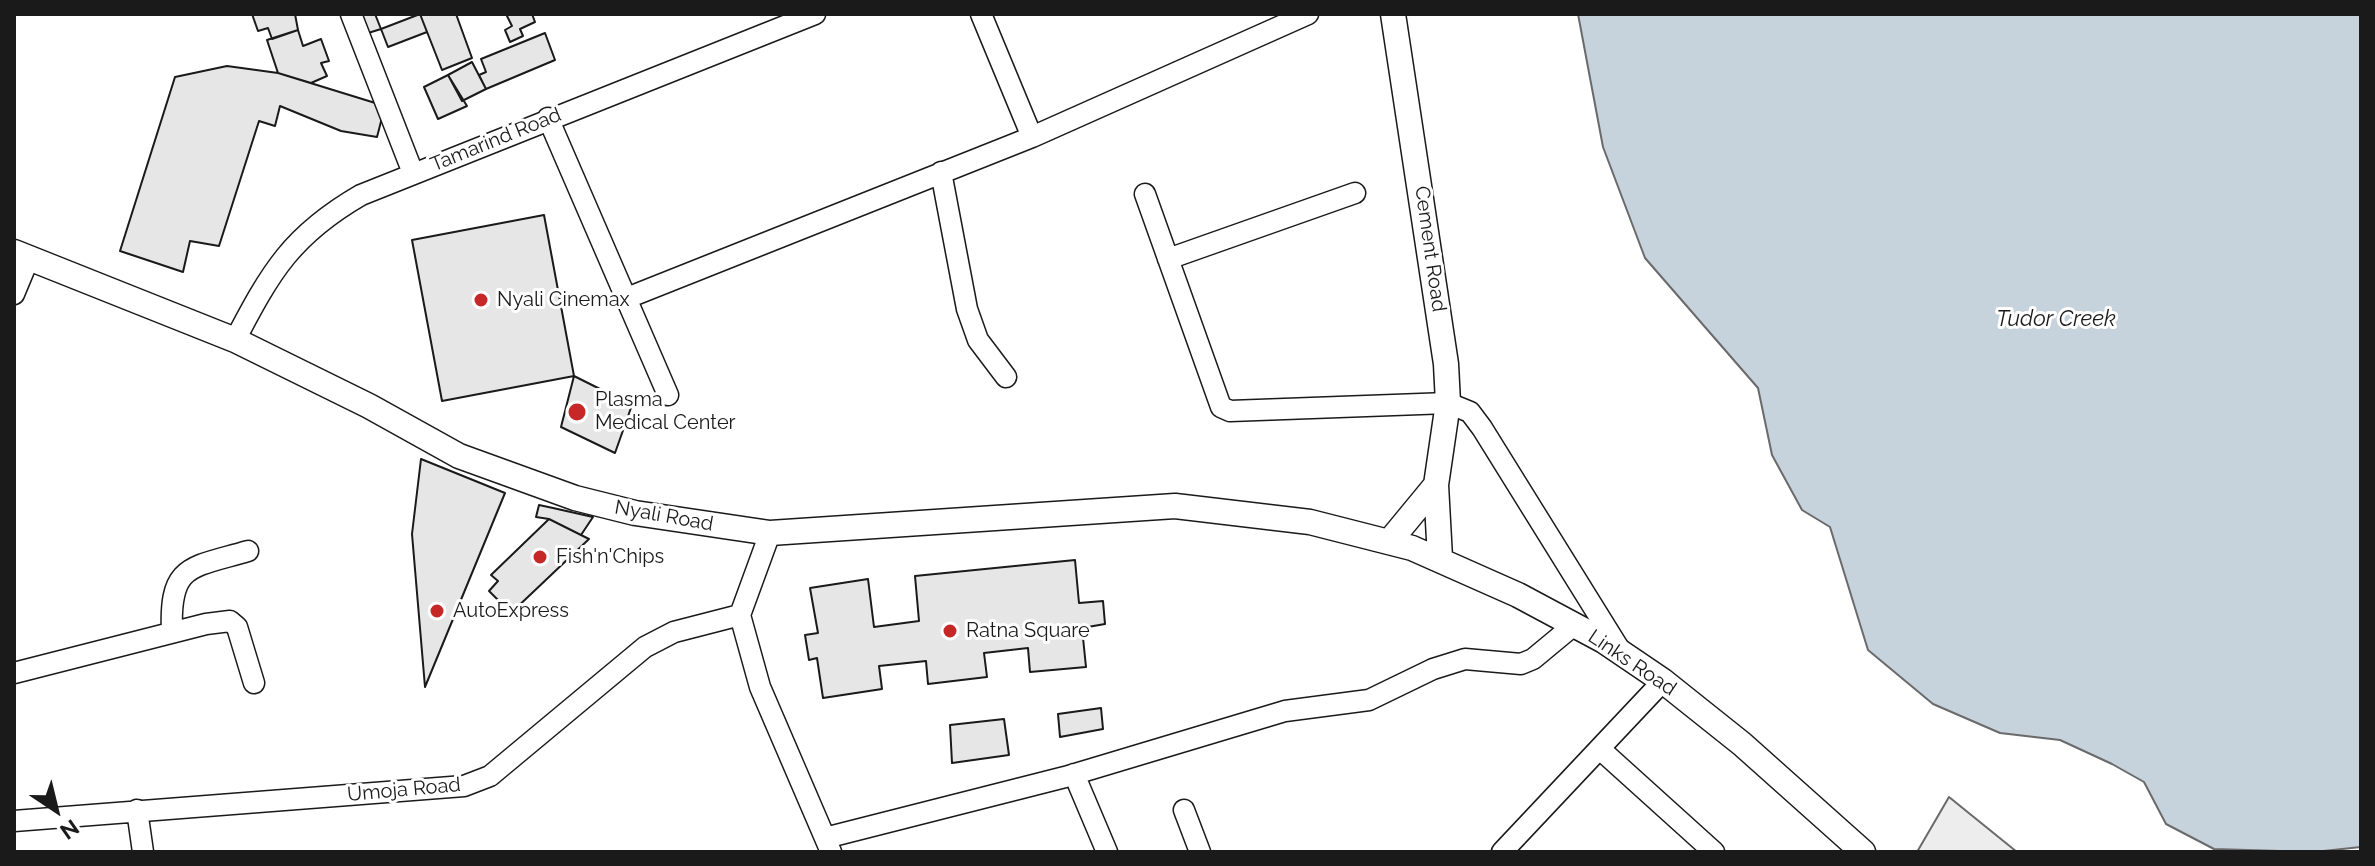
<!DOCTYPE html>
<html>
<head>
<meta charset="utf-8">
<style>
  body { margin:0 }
  #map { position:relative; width:2375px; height:866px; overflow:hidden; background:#fff; font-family:Raleway,sans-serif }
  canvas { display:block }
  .frame { position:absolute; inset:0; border:16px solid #1a1a1a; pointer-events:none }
  .north { position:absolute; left:16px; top:770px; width:80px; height:80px; -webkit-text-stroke:6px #fff; paint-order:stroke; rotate:145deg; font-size:22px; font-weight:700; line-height:32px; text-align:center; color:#1a1a1a }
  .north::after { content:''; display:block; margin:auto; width:28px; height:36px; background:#1a1a1a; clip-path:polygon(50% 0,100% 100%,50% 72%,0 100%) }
</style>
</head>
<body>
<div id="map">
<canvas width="2375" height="866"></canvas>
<div class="frame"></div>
<div class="north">N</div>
</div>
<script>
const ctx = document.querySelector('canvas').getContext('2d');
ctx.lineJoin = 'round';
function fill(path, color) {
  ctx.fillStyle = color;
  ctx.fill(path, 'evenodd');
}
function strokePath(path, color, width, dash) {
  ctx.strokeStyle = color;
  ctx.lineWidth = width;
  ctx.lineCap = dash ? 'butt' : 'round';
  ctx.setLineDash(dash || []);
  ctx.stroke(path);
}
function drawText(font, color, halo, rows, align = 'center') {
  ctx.font = font + ' Raleway,sans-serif';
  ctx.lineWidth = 6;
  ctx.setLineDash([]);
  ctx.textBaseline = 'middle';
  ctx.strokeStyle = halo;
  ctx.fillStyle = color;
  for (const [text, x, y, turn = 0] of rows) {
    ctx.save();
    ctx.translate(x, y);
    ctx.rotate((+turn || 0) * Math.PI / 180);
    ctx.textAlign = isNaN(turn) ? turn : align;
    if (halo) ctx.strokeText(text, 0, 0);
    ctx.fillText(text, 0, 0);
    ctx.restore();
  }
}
const parking = new Path2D(`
  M 1949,797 L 2017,852 L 1917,852 Z`);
const water = new Path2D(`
  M 1578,14 L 2361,14 L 2361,847 L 2314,852 L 2214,849 L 2166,824 L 2144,782 L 2112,764 L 2060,740 L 2000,733 L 1933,704 L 1868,650 L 1830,527 L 1802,510 L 1772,455 L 1758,388 L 1645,258 L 1603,147 Z`);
const building = new Path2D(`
  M 252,14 L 295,14 L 298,30 L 272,39 L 268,28 L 258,31 Z
  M 358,14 L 375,14 L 381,29 L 365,34 Z
  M 420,14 L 427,32 L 388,47 L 381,29 Z
  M 420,14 L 456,14 L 472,58 L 442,70 Z
  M 506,14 L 532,14 L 535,22 L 520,29 L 523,36 L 510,42 L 505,30 L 512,26 Z
  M 298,30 L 303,46 L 321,39 L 329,61 L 321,63 L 327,76 L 311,83 L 278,73 L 267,40 Z
  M 545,33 L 555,60 L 486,89 L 479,75 L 486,72 L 481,59 Z
  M 472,62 L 486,89 L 462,101 L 448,75 Z
  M 227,66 L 278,73 L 385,106 L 377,137 L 341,131 L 280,106 L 275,126 L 259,121 L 219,246 L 190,241 L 183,272 L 120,251 L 175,77 Z
  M 448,75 L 467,106 L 438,119 L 424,87 Z
  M 544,215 L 574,376 L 442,401 L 412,240 Z
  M 574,376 L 632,405 L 615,453 L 561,427 Z
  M 421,459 L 505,493 L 425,687 L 412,534 Z
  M 539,505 L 553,508 L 593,517 L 581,535 L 549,519 L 536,517 Z
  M 549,519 L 589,539 L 511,613 L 489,591 L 498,581 L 491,575 Z
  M 1075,560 L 1079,603 L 1103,601 L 1105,624 L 1082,628 L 1086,667 L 1030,672 L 1028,648 L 984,653 L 987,677 L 928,684 L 926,661 L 879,666 L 882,689 L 823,698 L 817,658 L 809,660 L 805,635 L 818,633 L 810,588 L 868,579 L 874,627 L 919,621 L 915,576 Z
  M 1101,708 L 1103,729 L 1060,737 L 1058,714 Z
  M 1004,719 L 1009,755 L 952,763 L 950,725 Z`);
const minor = new Path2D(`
  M 351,14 L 413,173
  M 981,14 L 1032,137
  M 548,118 L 668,395
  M 941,172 L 967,309 L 978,340 L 1006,377
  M 1145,194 L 1221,407 L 1230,411 L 1448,403 L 1470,412 L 1482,428 L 1620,650
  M 1168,259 L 1355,193
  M 14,294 L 29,258
  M 627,298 L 1032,137 L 1308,14
  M 235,340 C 271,271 292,235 361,195 L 815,14
  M 770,533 L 740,615 L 760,687 L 831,852
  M 172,632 C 169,564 190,568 248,551
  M 14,673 L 206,624 L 230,621 L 237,627 L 254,683
  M 1601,750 L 1714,852
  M 1074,774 L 1107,852
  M 137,810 L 143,852
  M 1184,810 L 1200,852
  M 14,821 L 464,786 L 490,776 L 645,647 L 674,632 L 740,615
  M 825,838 L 1065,777 L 1285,711 L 1369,700 L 1433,669 L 1465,659 L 1521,664 L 1533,659 L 1574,625
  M 1502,852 L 1663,681`);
const major = new Path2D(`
  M 1393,14 L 1446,364 L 1448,403 L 1436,485 L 1440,558
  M 14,252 L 235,340 L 369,406 L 459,456 L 575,498 L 635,513 L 770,533 L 1175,506 L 1310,522 L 1412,548 L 1518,595 L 1604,641 L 1663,681 L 1742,744 L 1863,852
  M 1389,542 L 1436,485`);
const markers = [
  [481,300,8,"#c62828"],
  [577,412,10,"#c62828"],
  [540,557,8,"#c62828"],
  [437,611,8,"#c62828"],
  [950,631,8,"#c62828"]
];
const streetNames = [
  ["Tamarind Road",496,140,-22],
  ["Cement Road",1430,249,82],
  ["Nyali Road",664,516,10],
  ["Links Road",1632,663,34],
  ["Umoja Road",404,790,-5]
];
const poiNames = [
  ["Nyali Cinemax",497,300],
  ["Plasma",595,400],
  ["Medical Center",595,423],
  ["Fish'n'Chips",556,557],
  ["AutoExpress",453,611],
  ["Ratna Square",966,631]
];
const waterNames = [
  ["Tudor Creek",2056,319]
];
fill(parking, '#ededed');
strokePath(parking, '#6a6a6a', 2);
fill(water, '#c6d2dc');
strokePath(water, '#6a6a6a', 2);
fill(building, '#e6e6e6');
strokePath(building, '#1a1a1a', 2);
strokePath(minor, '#1a1a1a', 23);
strokePath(major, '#1a1a1a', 27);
strokePath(minor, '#fff', 20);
strokePath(major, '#fff', 24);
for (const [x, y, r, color] of markers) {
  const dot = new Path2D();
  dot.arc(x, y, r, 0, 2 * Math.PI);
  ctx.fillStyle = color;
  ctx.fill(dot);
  strokePath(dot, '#fff', 3);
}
drawText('20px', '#1a1a1a', '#fff', streetNames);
drawText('20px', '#1a1a1a', '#fff', poiNames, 'left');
drawText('italic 22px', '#1a1a1a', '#fff', waterNames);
</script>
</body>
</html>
